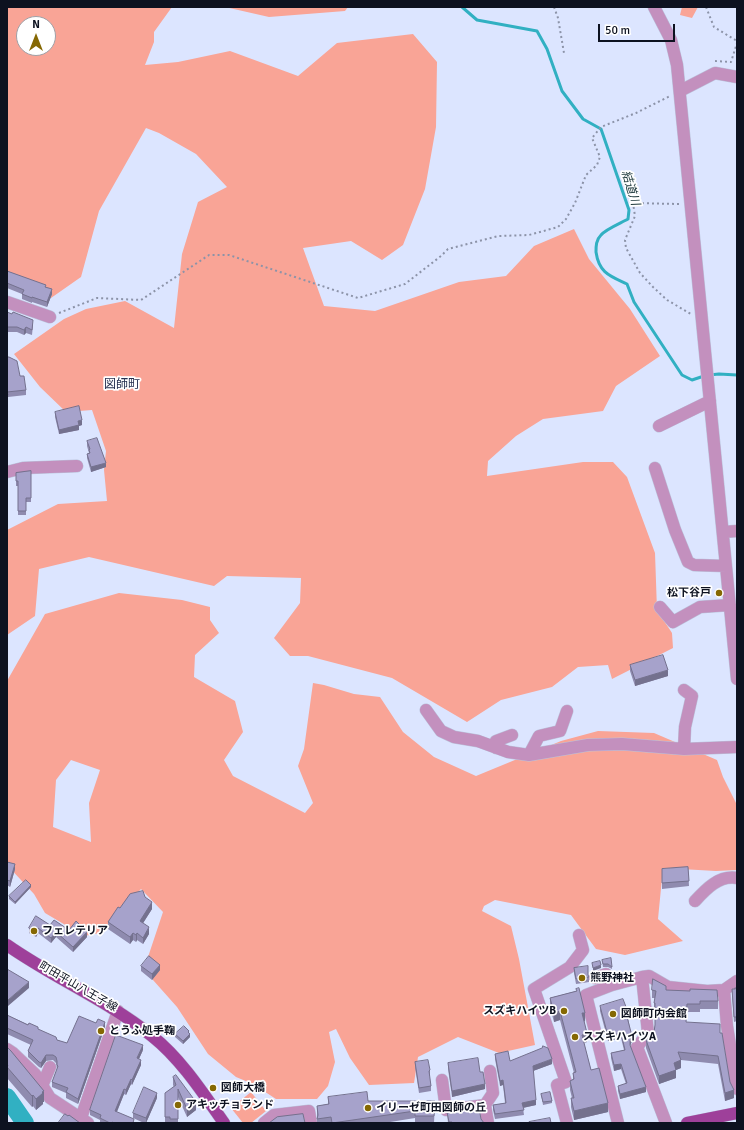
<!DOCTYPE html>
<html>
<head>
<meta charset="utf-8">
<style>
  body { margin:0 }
  #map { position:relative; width:744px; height:1130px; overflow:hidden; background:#dce5ff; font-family:Signika,sans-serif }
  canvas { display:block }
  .frame { position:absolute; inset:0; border:8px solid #0d1220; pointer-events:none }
  .north { position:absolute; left:16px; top:16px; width:40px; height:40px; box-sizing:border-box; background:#fff; border:1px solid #9ea0a6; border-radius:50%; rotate:0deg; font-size:11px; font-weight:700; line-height:16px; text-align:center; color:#0d1220 }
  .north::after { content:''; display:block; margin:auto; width:14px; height:18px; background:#856803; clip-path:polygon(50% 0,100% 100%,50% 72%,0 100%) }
  .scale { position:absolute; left:598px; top:24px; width:77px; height:18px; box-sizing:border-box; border:2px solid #0d1220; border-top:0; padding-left:5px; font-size:12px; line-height:14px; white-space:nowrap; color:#0d1220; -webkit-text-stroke:3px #fff; paint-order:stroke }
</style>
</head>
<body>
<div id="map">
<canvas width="744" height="1130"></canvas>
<div class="frame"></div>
<div class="north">N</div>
<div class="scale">50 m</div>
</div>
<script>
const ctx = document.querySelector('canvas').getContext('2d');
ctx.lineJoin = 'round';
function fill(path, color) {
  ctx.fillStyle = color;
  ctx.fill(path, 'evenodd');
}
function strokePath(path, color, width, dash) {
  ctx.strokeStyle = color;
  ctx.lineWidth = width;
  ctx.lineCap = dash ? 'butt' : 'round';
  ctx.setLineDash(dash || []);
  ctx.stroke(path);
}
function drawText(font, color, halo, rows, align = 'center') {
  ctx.font = font + ' Signika,"Noto Sans JP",sans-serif';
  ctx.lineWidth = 3.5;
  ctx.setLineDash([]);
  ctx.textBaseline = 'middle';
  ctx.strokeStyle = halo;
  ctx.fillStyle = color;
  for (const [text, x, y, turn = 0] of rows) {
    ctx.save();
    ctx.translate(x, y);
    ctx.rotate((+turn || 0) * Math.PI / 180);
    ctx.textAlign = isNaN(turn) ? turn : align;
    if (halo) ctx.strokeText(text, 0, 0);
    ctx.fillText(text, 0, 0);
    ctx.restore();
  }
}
const green = new Path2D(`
  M 7,7 L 172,7 L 154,32 L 154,42 L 145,65 L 178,62 L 230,51 L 298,76 L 337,43 L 413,34 L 437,62 L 436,127 L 425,189 L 403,245 L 382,260 L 351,241 L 303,248 L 324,306 L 375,311 L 459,282 L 506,276 L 534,246 L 574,229 L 589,259 L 630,309 L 660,356 L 616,386 L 603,411 L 543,419 L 516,436 L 488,461 L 487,476 L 583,462 L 613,462 L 627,477 L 655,553 L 657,610 L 672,633 L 673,648 L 612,679 L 608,665 L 578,667 L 552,687 L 501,700 L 467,722 L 392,678 L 308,656 L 290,656 L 274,638 L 300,603 L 301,578 L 227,576 L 214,586 L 89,557 L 39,569 L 35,616 L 7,635 L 7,530 L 58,504 L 107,501 L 104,470 L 106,451 L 92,410 L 66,412 L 40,387 L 14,354 L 64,319 L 86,309 L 125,301 L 174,328 L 182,254 L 198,202 L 227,187 L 196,154 L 159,133 L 146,128 L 99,211 L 81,277 L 51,298 L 7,276 ZM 24,24 L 48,24 L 48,48 L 24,48 Z
  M 225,7 L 348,7 L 345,11 L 269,17 Z
  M 682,7 L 698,7 L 692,18 L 680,15 Z
  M 119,593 L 182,600 L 210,607 L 210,620 L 219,633 L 195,655 L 194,677 L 235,701 L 243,732 L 224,760 L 233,776 L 305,813 L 313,803 L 298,766 L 304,749 L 313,683 L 324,685 L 354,694 L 380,697 L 403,732 L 434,757 L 476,776 L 561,741 L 598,731 L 654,733 L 717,760 L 723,777 L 737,805 L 737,870 L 716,871 L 663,868 L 658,919 L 683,941 L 625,955 L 596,949 L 571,915 L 495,900 L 484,906 L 482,911 L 511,926 L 519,959 L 535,1045 L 499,1053 L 458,1037 L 418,1057 L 414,1083 L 369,1085 L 350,1058 L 336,1029 L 329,1032 L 335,1062 L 328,1086 L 317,1099 L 276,1099 L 253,1084 L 236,1077 L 208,1054 L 177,1007 L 153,980 L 147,960 L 163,912 L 141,889 L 100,933 L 84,936 L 45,913 L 34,894 L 7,865 L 7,681 L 45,614 ZM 71,760 L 100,770 L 89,803 L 91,842 L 53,827 L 56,780 Z
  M 251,1092 L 266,1111 L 251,1123 L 243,1123 L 231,1108 Z`);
const stream = new Path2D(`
  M 462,7 L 477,20 L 537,31 L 547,49 L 562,91 L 583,119 L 601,129 L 629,210 L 628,219 C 621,223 606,229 601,235 C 596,240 596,246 596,252 C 599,273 610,276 627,284 L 634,302 L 682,375 L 692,380 L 704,376
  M 709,375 L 719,374 L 737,375`);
const river = new Path2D(`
  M 7,1097 L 25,1123`);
const path = new Path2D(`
  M 554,7 L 558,18 L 564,53
  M 706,7 L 714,27 L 737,41
  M 715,61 L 731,62 L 737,43
  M 679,204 L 633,203 L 635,216 L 625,240 L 626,248 L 640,273 L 653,287 L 667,300 L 691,314
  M 59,313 L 97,298 L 141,300 L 209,255 L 229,255 L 358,298 L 405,284 L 441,256 L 448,249 L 498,236 L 529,235 L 558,227 L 566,219 L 575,203 L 586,175 L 597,165 L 600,157 L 592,138 L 601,127 L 636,113 L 670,96`);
const minor = new Path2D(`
  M 654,7 L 671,40 L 677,65 L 737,679
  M 680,91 L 715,73 L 737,77
  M 7,302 L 50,317
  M 659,426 L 710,401
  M 655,468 L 675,530 L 688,562 L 694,565 L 726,566
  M 7,472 L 23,468 L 77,466
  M 723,532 L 737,531
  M 660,607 L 673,622 L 700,607 L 730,605
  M 684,690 L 692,696 L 685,727 L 684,749
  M 426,710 L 441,731 L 454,737 L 478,741 L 508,752 L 529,755 L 588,745 L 622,744 L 684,749 L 737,747
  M 496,748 L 496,741 L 512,735
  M 529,755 L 539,736 L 560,731 L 567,711
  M 695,901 C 706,889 719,875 737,878
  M 595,978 L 606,974 L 609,986
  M 724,990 L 727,1026 L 737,1089
  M 7,1049 L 13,1053 L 35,1074 L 50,1098 L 88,1123
  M 442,1080 L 446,1110 L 485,1105 L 488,1123
  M 42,1086 L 50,1067
  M 485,1105 L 493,1093 L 490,1071
  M 81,1118 L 118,1011
  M 264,1123 L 274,1115 L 309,1111 L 311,1123
  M 567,1123 L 557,1085 L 566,1082 L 534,989 L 570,967 L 583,950 L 579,935
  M 618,1123 L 586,995 L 612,985 L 642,977
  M 666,1123 L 637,1047 L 648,1033 L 642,977 L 649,976 L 668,987 L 707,991 L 724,990 L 737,981`);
const major = new Path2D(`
  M 7,945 C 54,978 107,1000 152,1036 C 181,1059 203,1093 224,1123
  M 687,1123 L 737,1113`);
const wall = new Path2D(`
  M 7,271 L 46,287 L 52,294 L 47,307 L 32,302 L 32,303 L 22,299 L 22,294 L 7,288 Z
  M 7,312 L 33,325 L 32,335 L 26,333 L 24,335 L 17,332 L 7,332 Z
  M 7,357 L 20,376 L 26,390 L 26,395 L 8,397 L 8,400 L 7,400 Z
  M 55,412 L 82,425 L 79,426 L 79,430 L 59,434 L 55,417 Z
  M 87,441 L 106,467 L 91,472 L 87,458 L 87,454 L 89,453 L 87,446 Z
  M 31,471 L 31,502 L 26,502 L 26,515 L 18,515 L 18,486 L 16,486 L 16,473 Z
  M 630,665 L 668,676 L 635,686 L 630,671 Z
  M 7,862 L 15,869 L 10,887 L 7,885 Z
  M 688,867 L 689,886 L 662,889 L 662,869 Z
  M 31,887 L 15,904 L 9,899 L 9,896 Z
  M 145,897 L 152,909 L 143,923 L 149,934 L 143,944 L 137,940 L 136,942 L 133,940 L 130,944 L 108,929 L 108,922 L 120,908 Z
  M 50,925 L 69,930 L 87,937 L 73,952 L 56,937 L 51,943 L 38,933 L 36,937 L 29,933 L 29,928 Z
  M 602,960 L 612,967 L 612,969 L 608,967 L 603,967 Z
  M 141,966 L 160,970 L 152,980 L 141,971 Z
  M 574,968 L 588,975 L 589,977 L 589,982 L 576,984 L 574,973 Z
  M 737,988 L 737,1027 L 737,1021 L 734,1022 L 732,994 L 732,989 L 735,989 Z
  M 576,989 L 585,1021 L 584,1022 L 587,1042 L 584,1043 L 591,1070 L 608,1112 L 574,1120 L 571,1107 L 571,1098 L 572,1098 L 570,1090 L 570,1081 L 573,1079 L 573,1073 L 574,1073 L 560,1020 L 554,1022 L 550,1007 L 550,998 L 576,991 Z
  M 652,990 L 666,990 L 718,1001 L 718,1009 L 700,1009 L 700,1012 L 687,1012 L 686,1022 L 720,1033 L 730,1082 L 734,1098 L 725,1101 L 718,1064 L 681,1060 L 681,1068 L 676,1070 L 676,1078 L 659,1084 L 646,1048 L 646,1040 L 654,1032 L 655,1025 L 655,1011 L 654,1010 L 654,1003 L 655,998 L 652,998 Z
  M 600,1006 L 628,1017 L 632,1041 L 630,1045 L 646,1092 L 620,1099 L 618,1091 L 618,1086 L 626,1084 L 621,1069 L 614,1071 L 611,1058 L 611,1053 L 624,1050 L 621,1038 L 608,1041 L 600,1011 Z
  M 7,1015 L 38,1029 L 57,1040 L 67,1043 L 105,1027 L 78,1104 L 66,1098 L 66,1093 L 52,1087 L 52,1082 L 57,1069 L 56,1063 L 53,1060 L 46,1061 L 41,1068 L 39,1067 L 28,1057 L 28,1051 L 31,1045 L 7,1034 Z
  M 175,1034 L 190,1037 L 183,1044 L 175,1037 Z
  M 7,1047 L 44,1102 L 43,1102 L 43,1104 L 36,1110 L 33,1106 L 32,1107 L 7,1078 Z
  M 143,1050 L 139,1059 L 141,1065 L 132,1085 L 131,1084 L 126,1095 L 124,1094 L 117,1112 L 134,1123 L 100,1123 L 100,1120 L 90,1115 L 90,1110 Z
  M 495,1054 L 510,1061 L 552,1064 L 533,1071 L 536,1105 L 523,1108 L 524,1115 L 495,1119 L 493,1110 L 493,1105 L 505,1103 L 503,1085 L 500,1086 L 495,1059 Z
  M 415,1062 L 430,1070 L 430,1076 L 429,1076 L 431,1086 L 431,1091 L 419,1093 L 415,1067 Z
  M 448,1063 L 480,1072 L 485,1089 L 452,1097 L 448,1069 Z
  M 173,1077 L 196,1110 L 187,1117 L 178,1097 L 178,1123 L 165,1123 L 165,1093 L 174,1087 L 173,1085 Z
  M 541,1094 L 552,1101 L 552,1103 L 543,1105 Z
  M 328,1097 L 368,1101 L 435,1101 L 434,1123 L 415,1123 L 415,1118 L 384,1123 L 317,1123 L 317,1106 L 328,1104 Z
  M 157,1098 L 146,1123 L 144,1123 L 133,1118 L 133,1113 Z
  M 447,1112 L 481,1119 L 484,1123 L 448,1123 Z`);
const shadedWall = new Path2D(`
  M 52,289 L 52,294 L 47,307 L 47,302 Z
  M 26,327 L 26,333 L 24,335 L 24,330 Z
  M 82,420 L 82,425 L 79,426 L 79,430 L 59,434 L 59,430 L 78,421 Z
  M 106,463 L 106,467 L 91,472 L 91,467 Z
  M 668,670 L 668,676 L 635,686 L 635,680 Z
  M 15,864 L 15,869 L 10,887 L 10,881 Z
  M 31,885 L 31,887 L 15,904 L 15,902 Z
  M 152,902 L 152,909 L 140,928 L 140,921 Z
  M 149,927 L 149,934 L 143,944 L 143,938 Z
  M 38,928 L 38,933 L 36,937 L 36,931 Z
  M 56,932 L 56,937 L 51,943 L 51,938 Z
  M 87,932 L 87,937 L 73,952 L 73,947 Z
  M 133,933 L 133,940 L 130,944 L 130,937 Z
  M 137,933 L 137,940 L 136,942 L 136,935 Z
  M 160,965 L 160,970 L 152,980 L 152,974 Z
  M 601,965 L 601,968 L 593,971 L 593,968 Z
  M 29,982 L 29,988 L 8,1006 L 8,1000 Z
  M 560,1011 L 560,1020 L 554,1022 L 554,1013 Z
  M 582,1013 L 585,1013 L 585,1021 L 582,1022 Z
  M 105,1022 L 105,1027 L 78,1104 L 78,1099 Z
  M 587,1033 L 587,1042 L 582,1043 L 582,1035 Z
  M 621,1033 L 621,1038 L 608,1041 L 608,1036 Z
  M 190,1034 L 190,1037 L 183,1044 L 183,1041 Z
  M 632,1036 L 632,1041 L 630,1046 L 630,1040 Z
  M 143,1045 L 143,1050 L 137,1063 L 137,1058 Z
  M 46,1055 L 46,1061 L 41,1068 L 41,1063 Z
  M 552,1059 L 552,1064 L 533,1071 L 533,1066 Z
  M 141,1060 L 141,1065 L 132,1085 L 132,1080 Z
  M 681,1060 L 681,1068 L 676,1070 L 676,1078 L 659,1084 L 659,1076 L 674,1063 Z
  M 621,1064 L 621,1069 L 614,1071 L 614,1065 Z
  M 131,1079 L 131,1084 L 126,1095 L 126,1090 Z
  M 503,1080 L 503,1085 L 500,1086 L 500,1081 Z
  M 485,1084 L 485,1089 L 452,1097 L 452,1091 Z
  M 646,1087 L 646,1092 L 620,1099 L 620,1094 Z
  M 124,1089 L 124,1094 L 115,1116 L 115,1111 Z
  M 734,1090 L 734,1098 L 725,1101 L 725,1093 Z
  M 44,1091 L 44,1102 L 43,1102 L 43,1104 L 36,1110 L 36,1099 Z
  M 157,1093 L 157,1098 L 146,1123 L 146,1118 Z
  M 33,1095 L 33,1106 L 32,1107 L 32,1096 Z
  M 536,1100 L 536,1105 L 522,1108 L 522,1103 Z
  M 196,1102 L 196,1110 L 187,1117 L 187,1109 Z
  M 608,1103 L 608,1112 L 574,1120 L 574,1111 Z`);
const building = new Path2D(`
  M 7,271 L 46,285 L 45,287 L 52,289 L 47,302 L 32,297 L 32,298 L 22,294 L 24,290 L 7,283 Z
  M 7,312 L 12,314 L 13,312 L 33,320 L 32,330 L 26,327 L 24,330 L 17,327 L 7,327 Z
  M 7,357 L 9,357 L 17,361 L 20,376 L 24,376 L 26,390 L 7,392 L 8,395 L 7,395 Z
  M 79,406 L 82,420 L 78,421 L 79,425 L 59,430 L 55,412 Z
  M 97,438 L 106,463 L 91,467 L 87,454 L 90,453 L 89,450 L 90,449 L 87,441 Z
  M 31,471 L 31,498 L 26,498 L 26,511 L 18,511 L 18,481 L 16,481 L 16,473 Z
  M 663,655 L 668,670 L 635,680 L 630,665 Z
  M 7,862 L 15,864 L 10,881 L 7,880 Z
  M 688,867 L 689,881 L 662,883 L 662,869 Z
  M 26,880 L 31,885 L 15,902 L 9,896 Z
  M 143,891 L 145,897 L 152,902 L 140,921 L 149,927 L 143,938 L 137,933 L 136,935 L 133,933 L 130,937 L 108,922 L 118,907 L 120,908 L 130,894 Z
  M 36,916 L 50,925 L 54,920 L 69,930 L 76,921 L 87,932 L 73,947 L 56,932 L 51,938 L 38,928 L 36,931 L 29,928 Z
  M 149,956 L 160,965 L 152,974 L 141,966 Z
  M 611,958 L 612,967 L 608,964 L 603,964 L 602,960 Z
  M 600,961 L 601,965 L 593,968 L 592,963 Z
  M 588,966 L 588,975 L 589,977 L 576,979 L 574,968 Z
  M 7,969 L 29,982 L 8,1000 L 7,999 Z
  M 653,979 L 666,986 L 666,990 L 690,991 L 690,989 L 717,990 L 718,1001 L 700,1001 L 700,1004 L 687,1004 L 686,1022 L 720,1024 L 720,1033 L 722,1033 L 730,1082 L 734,1090 L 725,1093 L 718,1056 L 678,1052 L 681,1060 L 674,1063 L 676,1070 L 659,1076 L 646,1040 L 651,1033 L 654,1032 L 655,1025 L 655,1003 L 654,1003 L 656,991 L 652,990 Z
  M 579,988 L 585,1013 L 582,1013 L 587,1033 L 582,1035 L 591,1070 L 599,1068 L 608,1103 L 574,1111 L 571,1098 L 574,1098 L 570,1081 L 574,1079 L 573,1073 L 576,1072 L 560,1011 L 554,1013 L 550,998 L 577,991 L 576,989 Z
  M 735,988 L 737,988 L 737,1022 L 737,1017 L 734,1017 L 732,989 L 735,989 Z
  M 623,999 L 628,1012 L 626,1013 L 632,1036 L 630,1040 L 630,1045 L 646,1087 L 620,1094 L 618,1086 L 627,1083 L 621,1064 L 614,1065 L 611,1053 L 625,1050 L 621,1033 L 608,1036 L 600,1006 Z
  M 7,1015 L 28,1025 L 29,1023 L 38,1027 L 38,1029 L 56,1037 L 57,1040 L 67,1043 L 79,1016 L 96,1023 L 98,1019 L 105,1022 L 78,1099 L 66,1092 L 68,1088 L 52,1082 L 58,1066 L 57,1065 L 57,1061 L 56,1057 L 53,1055 L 46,1055 L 41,1063 L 39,1062 L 28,1051 L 33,1040 L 7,1028 Z
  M 184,1026 L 189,1031 L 188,1032 L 190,1034 L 183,1041 L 175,1034 Z
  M 116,1035 L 143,1045 L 137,1058 L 141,1060 L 132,1080 L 131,1079 L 126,1090 L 124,1089 L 115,1111 L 134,1119 L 133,1123 L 114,1123 L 112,1122 L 112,1123 L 110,1123 L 100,1118 L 101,1115 L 90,1110 Z
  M 543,1046 L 548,1048 L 552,1059 L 533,1066 L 536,1100 L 522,1103 L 524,1110 L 495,1114 L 493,1105 L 506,1103 L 503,1080 L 500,1081 L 495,1054 L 508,1051 L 510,1061 L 542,1048 Z
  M 7,1047 L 11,1051 L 44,1091 L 42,1092 L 43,1093 L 36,1099 L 33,1095 L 32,1096 L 7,1067 L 8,1065 L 7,1065 Z
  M 478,1058 L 480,1072 L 483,1072 L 485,1084 L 452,1091 L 448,1063 Z
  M 428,1060 L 430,1070 L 429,1071 L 431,1086 L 419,1088 L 415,1062 Z
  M 176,1075 L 196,1102 L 187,1109 L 178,1089 L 178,1119 L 170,1119 L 170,1117 L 165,1117 L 165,1093 L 176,1085 L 173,1077 Z
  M 144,1087 L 157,1093 L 146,1118 L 133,1113 Z
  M 367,1092 L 368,1101 L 435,1101 L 434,1116 L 415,1116 L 415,1111 L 332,1123 L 331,1117 L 317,1119 L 318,1115 L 317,1106 L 329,1104 L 328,1097 Z
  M 550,1092 L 552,1101 L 543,1102 L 541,1094 Z
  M 479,1108 L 481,1119 L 484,1123 L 452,1123 L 452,1122 L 449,1122 L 447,1112 Z
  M 65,1114 L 68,1116 L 69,1115 L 80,1123 L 60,1123 L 59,1122 Z
  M 303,1114 L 305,1123 L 269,1123 L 277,1117 Z
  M 550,1118 L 551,1123 L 529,1123 L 529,1122 Z`);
const markers = [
  [719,593,4,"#856803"],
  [34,931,4,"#856803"],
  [582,978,4,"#856803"],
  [564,1011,4,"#856803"],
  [613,1014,4,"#856803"],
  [101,1031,4,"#856803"],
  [575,1037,4,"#856803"],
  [213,1088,4,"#856803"],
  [178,1105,4,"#856803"],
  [368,1108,4,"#856803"]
];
const poiNames = [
  ["松下谷戸",711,593,"right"],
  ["フェレテリア",42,931],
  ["熊野神社",590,978],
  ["スズキハイツB",556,1011,"right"],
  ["図師町内会館",621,1014],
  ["とうふ処手鞠",109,1031],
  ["スズキハイツA",583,1037],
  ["図師大橋",221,1088],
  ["アキッチョランド",186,1105],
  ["イリーゼ町田図師の丘",376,1108]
];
const streetNames = [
  ["町田平山八王子線",78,987,30]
];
const waterNames = [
  ["結道川",630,188,73]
];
const neighbourhoodNames = [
  ["図師町",122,385]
];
fill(green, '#f9a496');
strokePath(stream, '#31b0c2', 3);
strokePath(river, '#31b0c2', 18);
strokePath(minor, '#bbc3db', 13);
strokePath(major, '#bbc3db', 13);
strokePath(path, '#8c93a8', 2, [2, 3]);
strokePath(minor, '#c390be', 12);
strokePath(major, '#9e409a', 12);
fill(wall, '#8f8baf');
fill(shadedWall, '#74718e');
fill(building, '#a6a2cb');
strokePath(building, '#74718e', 1);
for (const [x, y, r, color] of markers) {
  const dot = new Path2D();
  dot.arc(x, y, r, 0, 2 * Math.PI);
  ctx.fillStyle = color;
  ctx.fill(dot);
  strokePath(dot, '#fff', 1.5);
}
drawText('bold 11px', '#0d1220', '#fff', poiNames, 'left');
drawText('11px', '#0d1220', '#fff', streetNames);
drawText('italic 12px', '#1b363a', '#fff', waterNames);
drawText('12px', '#252f4f', '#fff', neighbourhoodNames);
</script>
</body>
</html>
